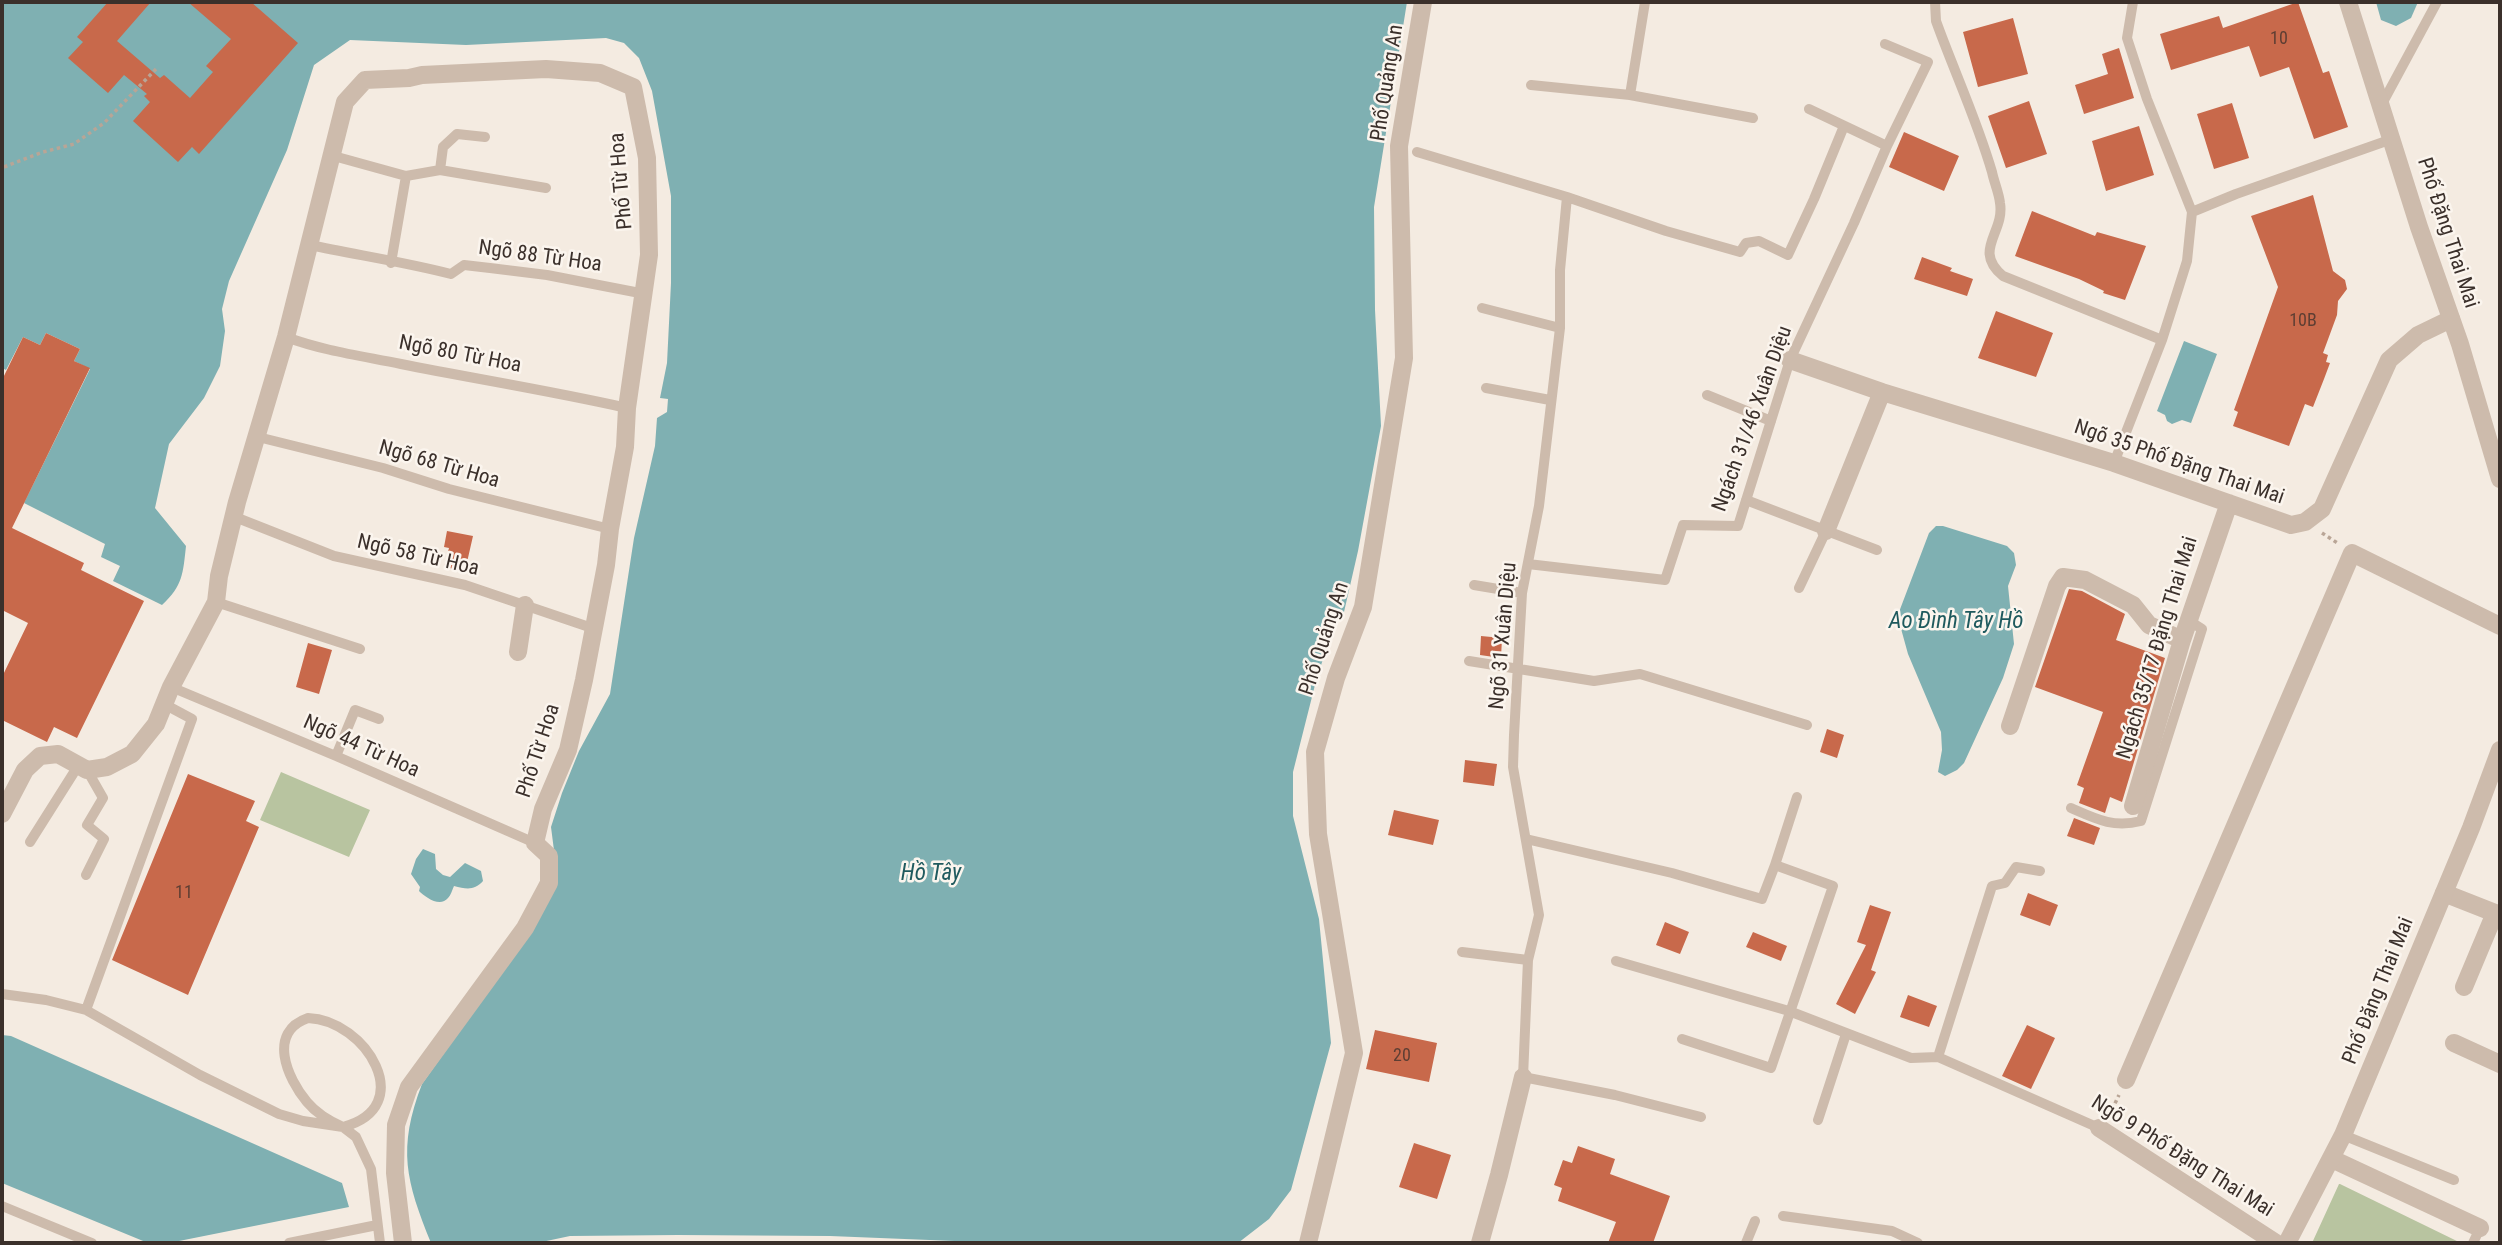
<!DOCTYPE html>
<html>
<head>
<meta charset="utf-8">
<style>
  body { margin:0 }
  #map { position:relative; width:2502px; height:1245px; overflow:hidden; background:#f4ebe1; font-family:"Roboto Condensed",sans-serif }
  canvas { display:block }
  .frame { position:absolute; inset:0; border:4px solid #3b302b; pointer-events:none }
</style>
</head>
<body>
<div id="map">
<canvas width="2502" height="1245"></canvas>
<div class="frame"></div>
</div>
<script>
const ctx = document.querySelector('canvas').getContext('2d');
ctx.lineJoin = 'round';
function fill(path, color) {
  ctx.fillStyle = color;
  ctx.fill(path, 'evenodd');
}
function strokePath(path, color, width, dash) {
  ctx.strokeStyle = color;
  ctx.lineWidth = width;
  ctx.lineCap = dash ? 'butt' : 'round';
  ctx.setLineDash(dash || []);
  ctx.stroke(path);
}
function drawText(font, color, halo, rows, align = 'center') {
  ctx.font = font + ' "Roboto Condensed",sans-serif';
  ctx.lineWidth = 5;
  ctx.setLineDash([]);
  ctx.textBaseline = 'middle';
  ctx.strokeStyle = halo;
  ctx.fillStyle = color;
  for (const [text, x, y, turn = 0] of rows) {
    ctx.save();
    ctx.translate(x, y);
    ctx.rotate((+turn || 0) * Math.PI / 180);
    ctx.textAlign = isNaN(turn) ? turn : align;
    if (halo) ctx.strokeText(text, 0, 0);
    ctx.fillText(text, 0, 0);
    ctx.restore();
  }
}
const green = new Path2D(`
  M 281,772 L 370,810 L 349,857 L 260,820 Z
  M 2339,1184 L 2340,1184 L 2461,1243 L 2312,1243 Z`);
const water = new Path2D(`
  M 2,2 L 1407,2 L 1374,207 L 1375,310 L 1381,426 L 1358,551 L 1344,612 L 1331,634 L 1316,681 L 1293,772 L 1293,816 L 1319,919 L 1331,1043 L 1291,1190 L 1269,1219 L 1238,1243 L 1004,1243 L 830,1236 L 678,1235 L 570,1236 L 537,1243 L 431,1243 C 406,1181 397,1149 422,1084 L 517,950 L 556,866 L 551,827 L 562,793 L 579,751 L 610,694 L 634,538 L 655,446 L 657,418 L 667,412 L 668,399 L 660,398 L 667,363 L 671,283 L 671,196 L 652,91 L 639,58 L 624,43 L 606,38 L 466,45 L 350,40 L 314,65 L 287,150 L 229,281 L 222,309 L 225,331 L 220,366 L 204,398 L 169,444 L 155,508 L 186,546 C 183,573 183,586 162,605 L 113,581 L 120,566 L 101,557 L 105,544 L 24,503 L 90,369 L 74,361 L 80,349 L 46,333 L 40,345 L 23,337 L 6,370 L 2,368 Z
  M 2376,2 L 2418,2 L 2411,18 L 2396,26 L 2381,20 Z
  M 2184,341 L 2217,354 L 2191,423 L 2182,420 L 2172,424 L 2167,421 L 2165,415 L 2157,411 Z
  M 1936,526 L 1943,526 L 2007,546 L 2014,553 L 2016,565 L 2008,586 L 2014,644 L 2003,678 L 1964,763 L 1957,770 L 1945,776 L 1938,772 L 1942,750 L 1941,732 L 1908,654 L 1900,625 L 1899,612 L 1929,533 Z
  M 423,849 L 435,854 L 436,869 L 443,875 L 450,877 L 465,863 L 481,871 L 483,881 C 474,891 466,889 454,886 C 452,890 451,895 448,898 C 440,908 425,897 419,891 L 420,887 L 411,874 L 416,859 Z
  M 2,1035 L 11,1036 L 342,1183 L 349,1207 L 169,1243 L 148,1243 L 2,1183 Z`);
const building = new Path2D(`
  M 108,2 L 151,2 L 117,41 L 160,78 L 164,75 L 190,98 L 213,72 L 206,66 L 231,39 L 188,2 L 251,2 L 298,43 L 199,154 L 192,147 L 178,162 L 133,121 L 150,102 L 144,96 L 147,94 L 124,75 L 108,93 L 68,58 L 83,42 L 77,37 Z
  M 2298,2 L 2323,73 L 2329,71 L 2348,127 L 2314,139 L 2289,67 L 2260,77 L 2249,46 L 2171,70 L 2160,34 L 2219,16 L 2223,28 Z
  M 2013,18 L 2028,74 L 1978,87 L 1963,32 Z
  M 2119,48 L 2134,98 L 2084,114 L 2075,85 L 2108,74 L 2102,54 Z
  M 2029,101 L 2047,154 L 2006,168 L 1988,116 Z
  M 2232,103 L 2249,158 L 2214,169 L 2197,114 Z
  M 2139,126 L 2154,175 L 2106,191 L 2092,141 Z
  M 1904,132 L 1959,156 L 1944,191 L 1889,167 Z
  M 2313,195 L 2333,271 L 2345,280 L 2347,289 L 2338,301 L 2337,315 L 2323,353 L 2328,355 L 2326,362 L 2330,363 L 2324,379 L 2313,407 L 2305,404 L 2289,446 L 2233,426 L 2238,412 L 2234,410 L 2278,287 L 2251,216 Z
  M 2032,211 L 2095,236 L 2097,232 L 2146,246 L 2125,300 L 2103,293 L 2104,291 L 2079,279 L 2015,256 Z
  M 1922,257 L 1952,268 L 1950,271 L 1973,279 L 1967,296 L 1914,279 Z
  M 1996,311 L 2053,333 L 2036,377 L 1978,358 Z
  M 46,333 L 80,349 L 74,361 L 90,368 L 12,528 L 84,563 L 81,570 L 144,601 L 77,738 L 54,727 L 47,742 L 2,720 L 2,677 L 28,623 L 2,610 L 2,380 L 23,337 L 40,345 Z
  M 447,531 L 473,536 L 465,571 L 444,567 L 449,548 L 444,547 Z
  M 2069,589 L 2082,591 L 2125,614 L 2116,640 L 2165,658 L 2122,802 L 2110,797 L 2105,813 L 2079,803 L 2084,788 L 2077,785 L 2103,712 L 2035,687 Z
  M 1481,636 L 1502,638 L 1501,658 L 1480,655 Z
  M 308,643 L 332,650 L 319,694 L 296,687 Z
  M 1827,729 L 1844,735 L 1837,758 L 1820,752 Z
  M 1465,760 L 1497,764 L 1494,786 L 1463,782 Z
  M 188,774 L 255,801 L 246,821 L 259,827 L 188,995 L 112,960 Z
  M 1394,810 L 1439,820 L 1433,845 L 1388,835 Z
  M 2074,818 L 2100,828 L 2094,845 L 2067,836 Z
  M 2028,893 L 2058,905 L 2050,926 L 2020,915 Z
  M 1870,905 L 1891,912 L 1871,970 L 1876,972 L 1855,1014 L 1836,1004 L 1866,945 L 1857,942 Z
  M 1665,922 L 1689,932 L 1680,954 L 1656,945 Z
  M 1753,932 L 1787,946 L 1781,961 L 1746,947 Z
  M 1908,995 L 1937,1006 L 1929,1027 L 1900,1017 Z
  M 2027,1025 L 2055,1038 L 2031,1089 L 2002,1076 Z
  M 1375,1030 L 1437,1043 L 1429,1082 L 1366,1069 Z
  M 1414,1143 L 1451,1155 L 1437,1199 L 1399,1187 Z
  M 1578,1146 L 1615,1159 L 1610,1174 L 1670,1196 L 1653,1243 L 1608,1243 L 1616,1222 L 1558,1201 L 1562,1188 L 1554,1185 L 1563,1160 L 1572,1163 Z`);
const path = new Path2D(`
  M 4,167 L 43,152 L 74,144 L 104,123 L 156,69
  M 2322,533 L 2339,544
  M 2109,1116 L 2119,1095`);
const service = new Path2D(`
  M 1935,2 L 1936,21 C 1954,71 1977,120 1992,172 C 1994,182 1999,193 2000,203 C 2005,233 1972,250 2003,276 L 2162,340
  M 2133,2 L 2127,38 L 2147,99 L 2192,212
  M 1531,85 L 1630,95 L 1753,118
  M 1630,95 L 1645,2
  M 2382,104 L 2437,2
  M 1809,109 L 1887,146
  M 1417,152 L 1567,197 L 1666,231 L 1740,252 L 1746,243 L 1759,241 L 1788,255 L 1814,199 L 1844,126
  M 330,155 L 406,176 L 440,170 L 546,188
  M 440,170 L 443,147 L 457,134 L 485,137
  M 1567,197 L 1560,270 L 1560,328 L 1539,506 L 1522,593 L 1514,735 L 1513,767 L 1539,915 L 1528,960 L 1523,1077 L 1615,1095 L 1701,1117
  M 310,245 C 357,255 405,262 451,274 L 464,265 L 490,268 L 547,275 L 645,294
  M 391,263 L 406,176
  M 1482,308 L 1560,328
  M 286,337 C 324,351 362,356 401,364 C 476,379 552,391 627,408
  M 1486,388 L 1550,400
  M 1707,395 L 1771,421
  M 258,437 L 383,468 L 449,489 L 610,529
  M 2114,463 L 2162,340 L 2187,261 L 2192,212 L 2236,194 L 2392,139
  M 1746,500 L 1877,550
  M 235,517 L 334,556 L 465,585 L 595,629
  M 1528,564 L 1665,580 L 1683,525 L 1738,526 L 1790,360 L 1854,223 L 1887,146 L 1928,62 L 1885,44
  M 1474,585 L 1522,593
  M 1799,588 L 1826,531
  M 216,602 L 360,649
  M 1469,661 L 1594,681 L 1640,674 L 1807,725
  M 171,687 L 336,756 L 535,843
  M 336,756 L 355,710 L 379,719
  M 2071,808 C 2096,819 2113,828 2141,821 L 2202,629 L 2188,620
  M 1526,839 L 1672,873 L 1762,899 L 1775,865 L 1833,886 L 1771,1068 L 1682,1039
  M 30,842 L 78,766
  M 1775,865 L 1797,797
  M 86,875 L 104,839 L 87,825 L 103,798 L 87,770
  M 1462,952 L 1528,960
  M 1616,961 L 1789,1011 L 1911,1058 L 1938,1057 L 2099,1128
  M 2,994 L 46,1000 L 86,1010 L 200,1075 L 279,1114 L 303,1121 L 343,1127 L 356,1137 L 371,1169 L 380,1243
  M 86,1010 L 192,719 L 164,704
  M 308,1018 C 366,1020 419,1107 343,1127 C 329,1121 317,1114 307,1102 C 287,1078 267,1032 308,1018 Z
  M 1938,1057 L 1992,886 L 2005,883 L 2016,867 L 2040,871
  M 1818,1120 L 1846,1034
  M 2343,1135 L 2454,1180
  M 2,1206 L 92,1243
  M 1783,1216 L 1892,1231 L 1918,1243
  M 289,1243 L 377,1225
  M 1746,1243 L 1755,1221
  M 2473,1243 L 2480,1228`);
const minor = new Path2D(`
  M 1790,360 L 1882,392 L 2114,463 L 2291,525 L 2305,522 L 2322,509 L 2389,360 L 2418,335 L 2451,319
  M 1826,531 L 1882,392
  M 518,652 L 525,605
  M 2010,726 L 2057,586 L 2063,577 L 2085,580 L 2133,605 L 2149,625 L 2182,640
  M 2133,806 L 2182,640 L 2229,503
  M 2,814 L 25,770 L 40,756 L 58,754 L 87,770 L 107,767 L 132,754 L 156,724 L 171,687 L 216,602 L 219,576 L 237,502 L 286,337 L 345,102 L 365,80 L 409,78 L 422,75 L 546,69 L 600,73 L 633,87 L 647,158 L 649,255 L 627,408 L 625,447 L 610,529 L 606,565 L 584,680 L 568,750 L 543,809 L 535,843 L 549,856 L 549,883 L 525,928 L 409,1087 L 396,1125 L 395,1173 L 403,1243
  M 2444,893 L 2500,915
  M 2464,987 L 2495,913
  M 2454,1043 L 2500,1064
  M 2126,1080 L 2352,553 L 2500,626
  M 2099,1128 L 2276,1243
  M 2332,1159 L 2480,1228
  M 1480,1243 L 1499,1175 L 1523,1077`);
const tertiary = new Path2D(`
  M 2348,2 L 2419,227 L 2460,344 L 2500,479
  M 1308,1243 L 1354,1053 L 1318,834 L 1315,752 L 1336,678 L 1363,607 L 1404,358 L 1399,146 L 1423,2
  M 2287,1243 L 2343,1135 L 2471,828 L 2500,750`);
const numberNames = [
  ["10",2279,39],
  ["10B",2303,321],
  ["11",184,893],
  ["20",1402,1056]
];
const streetNames = [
  ["Phố Quảng An",1388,83,-81],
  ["Phố Từ Hoa",622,181,-95],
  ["Phố Đặng Thai Mai",2447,233,72],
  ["Ngõ 88 Từ Hoa",540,257,8],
  ["Ngõ 80 Từ Hoa",460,355,11],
  ["Ngách 31/46 Xuân Diệu",1753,419,-70],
  ["Ngõ 35 Phố Đặng Thai Mai",2179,463,19],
  ["Ngõ 68 Từ Hoa",439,465,16],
  ["Ngõ 58 Từ Hoa",418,556,13],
  ["Ngõ 31 Xuân Diệu",1504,636,-85],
  ["Phố Quảng An",1325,639,-72],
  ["Ngách 35/17 Đặng Thai Mai",2158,648,-73],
  ["Ngõ 44 Từ Hoa",361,747,24],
  ["Phố Từ Hoa",539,751,-72],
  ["Phố Đặng Thai Mai",2379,991,-68],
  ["Ngõ 9 Phố Đặng Thai Mai",2182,1157,32]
];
const waterNames = [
  ["Ao Đình Tây Hồ",1956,622],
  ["Hồ Tây",931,874]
];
fill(green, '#b8c4a0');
fill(water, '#7fb0b2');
fill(building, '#c8694b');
strokePath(path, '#b9a596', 3.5, [3.5, 3.5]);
strokePath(service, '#cdbbac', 10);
strokePath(minor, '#cdbbac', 18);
strokePath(tertiary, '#cdbbac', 18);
drawText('18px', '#5e3e33', null, numberNames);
drawText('21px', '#3b302b', '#fbf5ee', streetNames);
drawText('italic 23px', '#1f5a5e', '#fbf5ee', waterNames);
</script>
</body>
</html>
